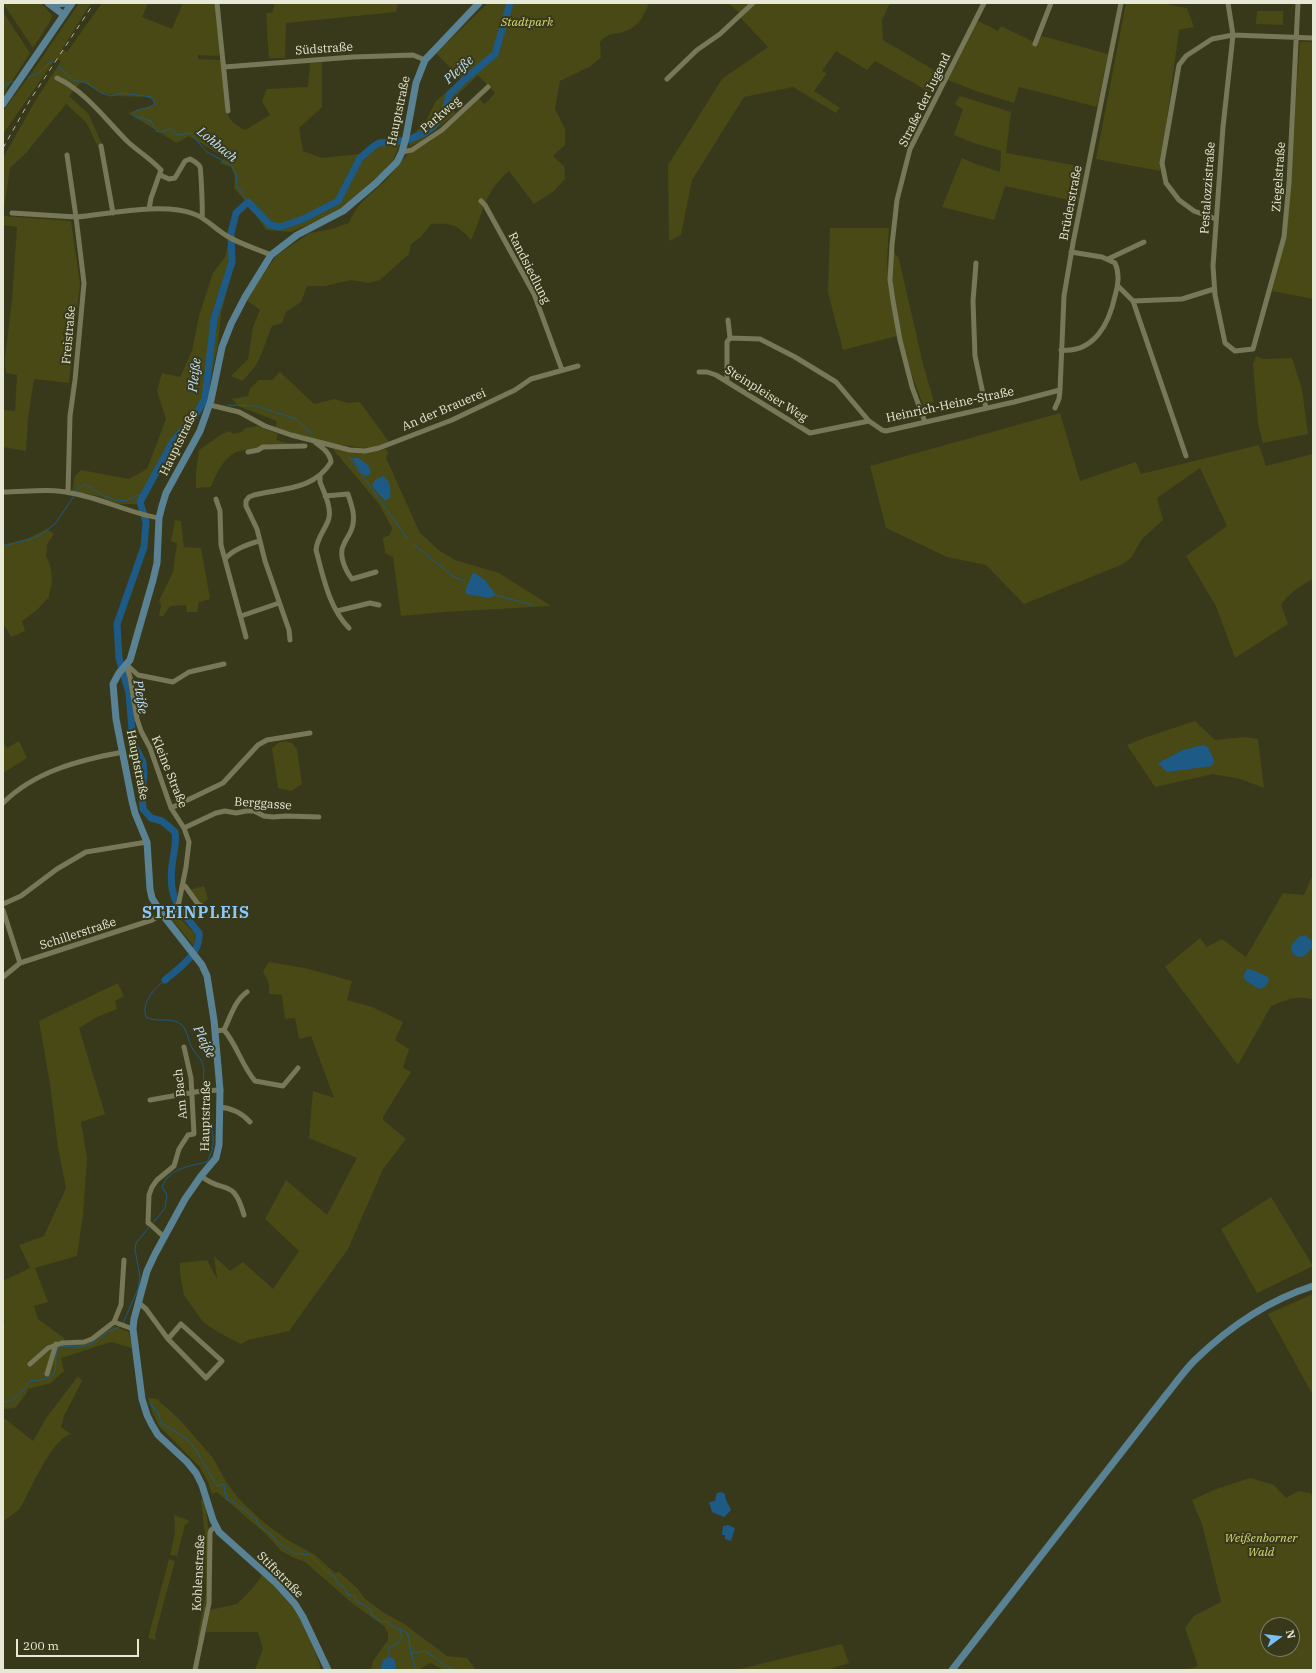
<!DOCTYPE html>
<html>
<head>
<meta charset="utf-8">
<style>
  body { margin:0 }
  #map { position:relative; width:1316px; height:1673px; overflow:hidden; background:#38391b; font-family:"IBM Plex Serif",serif }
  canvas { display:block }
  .frame { position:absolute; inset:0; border:4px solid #e7e8d6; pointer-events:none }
  .north { position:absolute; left:1260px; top:1617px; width:40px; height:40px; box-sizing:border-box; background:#38391b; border:1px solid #7e7f66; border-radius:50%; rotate:75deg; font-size:11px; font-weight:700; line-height:16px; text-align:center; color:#e7e8d6 }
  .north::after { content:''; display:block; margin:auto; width:14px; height:18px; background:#79bff8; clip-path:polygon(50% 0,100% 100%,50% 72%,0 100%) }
  .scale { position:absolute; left:16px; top:1639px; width:123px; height:18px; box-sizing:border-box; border:2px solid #e7e8d6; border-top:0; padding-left:5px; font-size:12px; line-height:14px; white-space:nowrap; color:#e7e8d6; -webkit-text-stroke:3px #38391b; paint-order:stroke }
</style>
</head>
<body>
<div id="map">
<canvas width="1316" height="1673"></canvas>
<div class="frame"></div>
<div class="north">N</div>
<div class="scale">200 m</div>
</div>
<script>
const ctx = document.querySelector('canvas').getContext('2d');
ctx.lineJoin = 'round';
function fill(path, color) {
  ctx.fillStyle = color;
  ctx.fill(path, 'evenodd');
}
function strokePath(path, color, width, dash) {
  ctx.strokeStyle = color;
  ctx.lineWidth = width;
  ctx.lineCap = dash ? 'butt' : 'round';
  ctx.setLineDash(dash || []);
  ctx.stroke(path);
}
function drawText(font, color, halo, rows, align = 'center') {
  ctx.font = font + ' "IBM Plex Serif",serif';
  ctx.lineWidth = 4;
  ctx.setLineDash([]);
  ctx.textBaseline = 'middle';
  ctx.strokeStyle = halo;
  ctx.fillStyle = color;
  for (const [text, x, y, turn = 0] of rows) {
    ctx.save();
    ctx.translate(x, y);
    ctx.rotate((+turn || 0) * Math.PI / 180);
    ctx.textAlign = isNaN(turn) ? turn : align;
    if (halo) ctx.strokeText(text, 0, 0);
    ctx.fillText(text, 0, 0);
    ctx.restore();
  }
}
const green = new Path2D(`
  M 3,3 L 41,3 L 52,15 L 51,20 L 33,48 Z
  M 79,3 L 91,3 L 62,49 L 67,52 L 102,3 L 148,3 L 142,17 L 172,29 L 183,3 L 215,3 L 220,54 L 218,56 L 198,55 L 198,59 L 221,60 C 223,75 223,108 230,119 C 234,124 240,127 245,130 L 270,115 L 262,101 L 267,89 L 308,87 L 310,63 L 322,62 L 322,107 L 299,128 L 303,151 L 322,158 L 360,154 L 378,142 L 402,139 L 393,160 L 380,174 L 349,202 L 333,214 L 291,232 L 266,230 L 251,208 L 234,188 L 235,177 L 231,167 L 219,163 L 225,158 L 189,136 L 177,143 L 128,113 L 154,105 L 153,100 L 146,97 L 117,96 L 99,92 L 82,81 L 69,96 L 88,113 L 102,144 L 99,149 L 86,122 L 66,104 L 26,153 L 10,168 L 3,216 L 71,221 L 80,284 L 69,383 L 34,379 L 28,418 L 26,451 L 3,447 L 3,410 L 15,411 L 17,375 L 6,373 L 5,359 L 12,299 L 17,227 L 3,225 L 3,158 L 34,103 L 61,61 L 56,58 L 3,134 L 3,111 L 33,71 Z
  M 275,3 L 398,3 L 396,12 L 286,23 L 285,58 L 269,58 L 266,13 L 272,13 Z
  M 488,3 L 649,3 C 644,17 638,27 623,32 C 611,35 610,32 600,42 L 601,57 L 591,66 L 560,81 L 555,109 L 565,129 L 565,145 L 553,156 L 564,166 L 565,179 L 554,191 L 534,204 L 509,171 C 483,193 484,213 471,240 C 457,224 451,223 431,224 L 421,237 L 411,244 L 409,254 L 380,280 L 369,283 L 351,280 L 325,286 L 307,286 L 301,302 L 286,312 L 282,323 L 272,326 C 262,349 263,362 242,381 L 231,376 L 248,359 L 253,327 L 260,310 L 245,299 L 277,255 L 310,233 L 332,229 L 349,223 C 357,203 369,196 384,182 C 392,175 397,164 405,157 C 409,152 425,145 431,141 C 448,128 464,113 479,98 L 484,104 L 488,101 L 495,93 L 478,75 L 452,100 L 455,114 L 421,141 L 409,147 L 412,136 L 427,119 L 436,101 L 461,79 L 436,53 Z
  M 728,3 L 890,3 L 882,20 L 883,40 L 944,76 L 933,94 L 875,61 L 867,70 L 836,51 L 822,71 L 827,73 L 814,91 L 840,108 L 836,113 L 793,87 L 744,97 L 692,180 L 681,235 L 669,241 L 668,165 L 722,79 L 768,47 L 739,16 L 741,14 Z
  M 1126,3 L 1161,3 L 1187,8 L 1194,27 L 1179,30 L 1160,171 L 1096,159 Z
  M 1257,11 L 1283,11 L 1283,25 L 1256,24 Z
  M 3,12 L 30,53 L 3,95 Z
  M 978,21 L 998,31 L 1001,26 L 1036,43 L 1042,36 L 1108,54 L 1097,107 L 1019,87 L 1014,103 L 976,91 L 948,80 Z
  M 1300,42 L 1313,42 L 1313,299 L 1272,291 L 1286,237 Z
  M 960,96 L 1011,112 L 1006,153 L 1084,167 L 1078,202 L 1005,186 L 994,220 L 942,207 L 962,158 L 973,163 L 1000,172 L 1001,151 L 974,143 L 954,135 L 963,109 L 955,104 Z
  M 830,228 L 889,228 L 887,261 L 890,299 L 897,336 L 843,350 L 828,292 Z
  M 229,240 L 234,243 L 231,276 L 221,313 L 218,344 L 206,402 L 171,463 L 163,462 L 137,504 L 118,504 L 98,496 L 72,491 L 75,476 L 81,470 L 129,479 L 147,469 L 166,419 L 157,391 L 162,373 L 180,377 L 192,351 L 199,316 L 213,273 L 225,257 Z
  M 894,251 L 899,259 L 923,364 L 934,402 L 924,406 C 907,368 886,291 894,251 Z
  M 1256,356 L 1264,359 L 1292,358 L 1302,389 L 1308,434 L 1263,443 L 1258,424 L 1253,364 Z
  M 280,372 L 314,404 L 335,399 L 348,403 L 360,402 L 389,442 L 375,447 L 362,448 L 325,442 L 275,428 L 277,421 L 238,406 L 232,399 L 248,396 L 250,388 L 259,380 L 272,380 Z
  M 1060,413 L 1080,481 L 1136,462 L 1141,474 L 1259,445 L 1266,466 L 1313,454 L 1313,579 C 1300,586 1290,592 1281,605 L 1288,624 L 1235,658 L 1216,606 L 1186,556 L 1227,526 L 1200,468 L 1157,498 L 1163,520 L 1142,539 L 1131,558 L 1121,565 L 1024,604 L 986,565 L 947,557 L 886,528 L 870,466 Z
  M 258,426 L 278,434 L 276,440 L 291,444 L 272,444 L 236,452 C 224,458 215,475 211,487 L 196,488 L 196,471 L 199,450 L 222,434 L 230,431 L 233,434 L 242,432 L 245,428 Z
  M 332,448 C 351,452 366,455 386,449 L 388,453 L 386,458 L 420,533 L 440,551 L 455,560 L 499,573 L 551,606 L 445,612 L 401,616 L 393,557 L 385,553 L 383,538 L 390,535 L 392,528 L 379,504 Z
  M 175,520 L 181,521 L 184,547 L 201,548 L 210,599 L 199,602 L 197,612 L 187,612 L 186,605 L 170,606 L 163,616 L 159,616 L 161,605 L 159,601 L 173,572 L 177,543 L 171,541 Z
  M 47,529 L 54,534 L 47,544 L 46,557 C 51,562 52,576 52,583 C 51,589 49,591 49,597 L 36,611 L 22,621 L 25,631 L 11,637 L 3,623 L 3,545 L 27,539 Z
  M 1195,721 L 1215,740 L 1245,737 L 1258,739 L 1264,788 L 1240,779 L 1213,774 L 1155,787 L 1127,745 L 1144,738 Z
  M 19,741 L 27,758 L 3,773 L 3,742 L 7,748 Z
  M 286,741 L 292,743 L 297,749 L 302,784 L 291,791 L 278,788 L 272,748 L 278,743 Z
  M 1313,874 L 1313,1000 C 1296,994 1288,1000 1271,1006 L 1238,1065 L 1165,967 L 1200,938 L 1207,947 L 1222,939 L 1246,957 L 1283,893 L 1304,895 Z
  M 204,886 L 208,899 L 202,904 L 189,890 Z
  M 177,912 L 180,918 L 195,934 L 194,946 L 173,921 Z
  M 269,962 L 305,968 L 352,981 L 347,1000 L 372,1007 L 403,1022 L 395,1040 L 409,1049 L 403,1068 L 411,1072 L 383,1117 L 383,1120 L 406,1139 L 383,1169 L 348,1249 L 289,1331 L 248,1340 L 241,1344 L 218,1332 L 203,1322 L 184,1295 L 180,1274 L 180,1263 L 207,1260 L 217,1279 L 214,1256 L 230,1271 L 243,1262 L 273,1289 L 299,1251 L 265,1219 L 286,1180 L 327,1215 L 357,1158 L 309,1138 L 313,1091 L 334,1098 L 311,1036 L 299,1039 L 295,1018 L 285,1019 L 282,995 L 269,994 L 269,984 L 263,971 Z
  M 118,983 L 124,996 L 115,1001 L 117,1009 L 97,1017 L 79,1028 L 105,1114 L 81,1122 L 87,1158 L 83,1215 L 77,1256 L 35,1268 L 48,1302 L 34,1306 L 38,1319 L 64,1338 L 65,1346 C 88,1343 95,1339 114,1326 L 129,1332 L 132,1348 L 111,1342 L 61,1358 L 64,1371 L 51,1383 L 28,1389 L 26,1394 L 15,1408 L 3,1409 L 3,1323 L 5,1321 L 3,1316 L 3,1281 L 30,1268 L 19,1245 L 44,1236 L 66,1188 L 58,1148 L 50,1084 L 39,1021 Z
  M 1271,1197 L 1313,1266 L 1257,1293 L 1221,1229 Z
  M 1313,1294 L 1313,1395 L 1268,1314 Z
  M 78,1376 L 82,1381 L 64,1416 L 61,1427 L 71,1434 C 50,1440 32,1489 20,1508 C 16,1513 8,1517 3,1522 L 3,1417 L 33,1441 L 47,1417 Z
  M 148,1398 L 157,1399 L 181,1421 L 213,1458 L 227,1483 L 239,1499 L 261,1520 L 286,1539 L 315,1555 L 335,1573 L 339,1572 L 358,1589 L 364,1598 L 384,1613 L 403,1623 L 447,1656 L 467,1658 L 476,1670 L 443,1670 L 430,1663 L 419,1670 L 371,1670 L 373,1661 L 388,1640 L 388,1633 L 385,1627 L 352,1603 L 305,1562 L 294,1558 L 281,1551 L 267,1535 L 217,1492 L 212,1494 L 208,1482 L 199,1466 L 159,1426 L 153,1414 Z
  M 1250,1478 L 1274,1485 L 1286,1498 L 1299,1491 L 1310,1493 L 1313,1497 L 1313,1670 L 1185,1670 L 1198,1666 L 1185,1628 L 1194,1616 L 1221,1602 L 1202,1524 L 1192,1500 L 1216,1489 ZM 1268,1625 L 1292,1625 L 1292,1649 L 1268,1649 Z
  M 205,1498 L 208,1526 L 208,1593 L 199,1643 L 197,1641 L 206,1593 L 205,1535 L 201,1500 Z
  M 174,1515 L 190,1521 L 185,1525 L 177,1556 L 170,1555 L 175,1533 Z
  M 169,1559 L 175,1561 L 155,1635 L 156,1640 L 148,1638 Z
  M 263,1574 C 274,1585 285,1595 294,1608 C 303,1620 318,1656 321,1670 L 255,1670 L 263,1649 L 258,1632 L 206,1632 L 210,1610 L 237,1604 L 253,1588 Z
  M 842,1644 L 849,1663 L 827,1670 L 736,1670 Z`);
const water = new Path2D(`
  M 352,458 L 358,458 L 368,465 L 371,473 L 367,476 L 362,474 Z
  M 383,476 C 391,481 391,490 390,498 L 385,501 L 372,486 L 375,480 Z
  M 475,573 L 485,580 L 496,595 L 489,598 L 466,594 L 465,591 L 472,574 Z
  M 1203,745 L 1208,747 L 1214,760 L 1212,766 L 1167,772 L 1158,763 L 1183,750 Z
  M 1305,935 L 1311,940 L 1312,947 L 1305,956 L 1298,957 L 1292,953 L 1291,946 L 1298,937 Z
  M 1247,969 L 1250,969 L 1268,977 L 1269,980 L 1265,987 L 1259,989 L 1246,981 L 1243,976 Z
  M 721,1492 L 725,1494 C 725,1501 729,1504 731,1510 L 724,1517 L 712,1512 L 709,1502 L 715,1501 L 717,1493 Z
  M 728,1525 L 735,1528 L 731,1541 L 725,1539 L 725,1535 L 722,1535 L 723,1526 Z
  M 389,1657 L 394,1659 L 396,1665 L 395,1670 L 380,1670 L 383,1660 Z`);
const stream = new Path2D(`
  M 58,66 L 73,80 L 87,83 L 101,93 L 111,96 L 122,93 L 152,97 L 155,104 C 148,110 141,107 134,112 L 134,116 L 151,121 L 156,131 L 160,132 L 170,129 L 178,135 L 190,133 L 207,152 L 231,165 L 236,174 L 237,186 L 248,202
  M 29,77 L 39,73 L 49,63 L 53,62
  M 3,88 L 7,84 L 14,81
  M 228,405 L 256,406 L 296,419 L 311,433
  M 349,457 L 407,538
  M 76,491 L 83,485 L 86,485 C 99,492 114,505 130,499 C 136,497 137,494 144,494
  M 413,544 L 454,577 L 464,581
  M 3,546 L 37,537 L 55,524 L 74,496
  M 495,595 L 533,605
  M 165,980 C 154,989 141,1002 146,1017 C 156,1023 169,1017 179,1023 C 187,1027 188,1040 192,1048 C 197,1056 202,1058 204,1069 C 204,1075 203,1082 203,1088
  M 153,1223 L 165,1208 L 167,1195 L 162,1187 C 169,1168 190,1166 207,1162 C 209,1158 211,1154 212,1150 C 217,1131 204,1112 203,1093
  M 123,1323 L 138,1289 L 140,1277 L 135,1249 L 136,1243 L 149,1227
  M 3,1402 C 15,1403 23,1390 30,1381 C 70,1378 48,1363 60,1346 L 81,1347 L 96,1342 L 106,1333 L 121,1326
  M 149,1403 L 158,1412 L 161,1423 L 186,1438 L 196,1450 L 217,1486 L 224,1484 L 225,1493 L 227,1495 L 226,1499 L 235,1503 L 256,1519 L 258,1525 L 272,1535 L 276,1541 L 294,1553 L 310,1555 L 327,1572 L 335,1577 L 339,1585 L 345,1588 L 347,1594 L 355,1596 L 356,1601 L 369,1608 L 372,1615 L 382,1622 L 386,1621 C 393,1628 400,1628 408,1634 L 411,1653 L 426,1651 L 444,1665 L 455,1670
  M 411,1653 L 416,1670
  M 389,1657 L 389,1648 L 398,1643 L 402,1638 L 400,1629`);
const river = new Path2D(`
  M 165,980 C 179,968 201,954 199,933 C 180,909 168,899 172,866 C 173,855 177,844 175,832 L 162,821 L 151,818 L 143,809 L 142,794 L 144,773 L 143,762 L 133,743 L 129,693 L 119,658 L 117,624 L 144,547 L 146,522 L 140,502 L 172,443 L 196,414 L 205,399 L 214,319 L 232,262 L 231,233 L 236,213 L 248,202 L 270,225 L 280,227 L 303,219 L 338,201 L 360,158 L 374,146 L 379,143 L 408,140 L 424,133 L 433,127 L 445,111 L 449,95 L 463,81 L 495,54 L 510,3`);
const minor = new Path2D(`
  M 217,3 L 228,111
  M 1228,3 L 1233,35 L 1223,127 L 1213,266 L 1215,295 L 1225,343 L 1235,351 L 1253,349 L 1284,237 L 1289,183 L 1298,3
  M 1035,44 L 1051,3
  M 224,67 L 353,57 L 413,55 L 425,60
  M 57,78 C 85,91 106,120 128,142 C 139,152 151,159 161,170 L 151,198 L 149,209
  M 667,79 L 697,50 L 720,34 L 753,3
  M 101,146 L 113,213
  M 402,152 L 412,150 L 442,130 L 488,87
  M 160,175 L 169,179 L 175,178 L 185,161 L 190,159 C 194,161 198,163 200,167 C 201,170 203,214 202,218
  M 481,201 L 485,205 L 534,294 L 562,370
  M 12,213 L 76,217 L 67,155
  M 1216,219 L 1194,211 L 1179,200 L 1166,183 L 1162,163 L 1179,65 L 1186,56 L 1212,39 L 1233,35 L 1313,38
  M 1108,259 L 1144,242
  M 976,263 L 973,301 L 975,356 L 986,408
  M 1118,286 L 1133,301 L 1182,299 L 1214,289
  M 1133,301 L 1186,456
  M 730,338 L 760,339 L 795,357 L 836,382 L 869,421 L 882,430 L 886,431 L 1014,402 L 1060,390
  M 1061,350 C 1094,353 1109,324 1115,296 C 1118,285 1120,274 1115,263 L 1102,257 L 1071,252
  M 699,372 L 707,372 L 716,375 L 810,433 L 869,421
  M 727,381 L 727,342 L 730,338 L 728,320
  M 210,405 L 239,412 L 265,426 L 291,435 L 350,450 L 365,451 L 379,448 L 452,420 L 515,390 L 531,379 L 578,366
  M 1055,408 L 1059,399 L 1060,390 L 1064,296 L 1073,243 L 1121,3
  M 925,422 L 912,387 L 900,340 L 893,301 L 890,280 L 892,245 L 897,200 L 910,149 L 984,3
  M 248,452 L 258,450 L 263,447 L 305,446
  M 320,477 L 320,482 C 324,492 333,510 328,521 C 324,531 317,538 316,550 C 323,576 329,608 349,628
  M 3,492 C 25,492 49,488 71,493 C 101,498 129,513 159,518
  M 68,492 L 70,416 L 75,380 L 84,283 L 76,217 C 109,214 163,202 194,214 C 206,218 215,229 227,236 C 240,244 257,249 271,255
  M 325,496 L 348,494 C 351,504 355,513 353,524 C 352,532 347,537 344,544 C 338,554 345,570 352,579 L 376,572
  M 216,499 L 220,511 L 221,545 L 246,637
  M 225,559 C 233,549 247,545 259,541
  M 337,611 L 370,603 L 379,605
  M 241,616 L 279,603
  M 290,640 L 289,630 L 265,561 L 257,529 L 246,506 L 246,501 L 249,497 L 254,495 C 283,488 314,490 331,462 C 330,453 323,448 316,443
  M 126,665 L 130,677 L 137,719 L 141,731 L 150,748 L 171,808 L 184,828 L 189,842 L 186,867 L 179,902 L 176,909 L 166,920
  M 127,665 L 138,675 L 173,682 L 189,672 L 224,664
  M 3,803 C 35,771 80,760 123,752
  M 171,808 L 223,783 L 258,745 L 267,740 L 310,733
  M 184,828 L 216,813 L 225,811 L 236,813 L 246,811 L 254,811 L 264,816 L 273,817 L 286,816 L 319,817
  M 182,886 L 185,886 L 198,904 L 205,908
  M 3,904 L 21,896 L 57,869 L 86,852 L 147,842
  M 3,910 L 20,963
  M 3,977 L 20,963 L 152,920 L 162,914
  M 224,1030 C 230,1018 235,1000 247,992
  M 215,1031 L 224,1030 C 237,1045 242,1066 255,1081 L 283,1086 L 298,1068
  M 150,1100 L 201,1091 L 220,1090
  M 219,1107 C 232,1108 242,1113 250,1122
  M 201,1176 C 224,1195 233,1176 244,1215
  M 164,1237 L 150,1224 L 148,1223 L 149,1195 L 152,1187 L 157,1180 L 174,1166 L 179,1149 L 188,1135 L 194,1134 L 191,1078 L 184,1047
  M 139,1303 L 146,1309 L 168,1339 L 206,1378 L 222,1361 L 181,1324 L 168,1339
  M 114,1322 L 121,1305 L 124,1260
  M 30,1364 L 48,1348 L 62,1343 L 84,1342 L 92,1339 L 114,1322 L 133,1329
  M 47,1374 L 56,1344
  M 195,1670 L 209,1603 L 210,1533 L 211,1530 L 216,1526`);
const major = new Path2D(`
  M 48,3 L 64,15
  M 52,5 L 65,3
  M 3,104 L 72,3
  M 328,1670 L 303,1617 L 295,1604 L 276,1583 L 219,1532 L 213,1520 L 202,1485 L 196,1473 L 187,1462 L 158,1435 L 152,1425 L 147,1415 L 142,1399 L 133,1329 L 134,1319 L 147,1271 L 155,1254 L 185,1199 L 201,1176 L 216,1158 L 219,1145 L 220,1090 L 214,1020 L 207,976 L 202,965 L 162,914 L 152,898 L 150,889 L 147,842 L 135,813 L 132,801 L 116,719 L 113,684 L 119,673 L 130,660 L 153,580 L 157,563 L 159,518 L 162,506 L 166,493 L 200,431 L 211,400 L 222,347 L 231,324 L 245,297 L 271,255 L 297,235 L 343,211 L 376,183 L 397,162 L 402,152 L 406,137 L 416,83 L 425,60 L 479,3
  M 952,1670 L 1166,1395 C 1175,1384 1184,1371 1195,1360 C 1228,1328 1269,1300 1313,1286`);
const rail = new Path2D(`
  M 3,148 L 30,100 L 94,3`);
const parkNames = [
  ["Stadtpark",527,23],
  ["Weißenborner",1261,1539],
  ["Wald",1261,1553]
];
const streetNames = [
  ["Südstraße",324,49,-4],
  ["Straße der Jugend",925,100,-64],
  ["Hauptstraße",399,111,-78],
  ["Parkweg",441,115,-40],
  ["Ziegelstraße",1279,177,-86],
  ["Pestalozzistraße",1208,188,-86],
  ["Brüderstraße",1071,203,-79],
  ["Randsiedlung",529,268,63],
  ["Freistraße",69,335,-85],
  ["Steinpleiser Weg",766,394,32],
  ["Heinrich-Heine-Straße",950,405,-12],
  ["An der Brauerei",444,410,-23],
  ["Hauptstraße",179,443,-64],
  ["Hauptstraße",137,765,79],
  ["Kleine Straße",169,772,68],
  ["Berggasse",263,804,4],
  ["Schillerstraße",78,934,-18],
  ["Am Bach",181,1094,-96],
  ["Hauptstraße",206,1116,-89],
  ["Kohlenstraße",199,1573,-87],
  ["Stiftstraße",280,1575,45]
];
const waterNames = [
  ["Pleiße",459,70,-42],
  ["Lohbach",217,145,39],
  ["Pleiße",195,375,-83],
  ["Pleiße",140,697,81],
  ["Pleiße",204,1042,64]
];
const districtNames = [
  ["STEINPLEIS",196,913]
];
fill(green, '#484915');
fill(water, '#1d5a86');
strokePath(stream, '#1d5a86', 1);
strokePath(river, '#1d5a86', 7);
strokePath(minor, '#777858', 5);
strokePath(major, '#5a8295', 7);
strokePath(rail, '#b8b9a4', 1, [5, 5]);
drawText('italic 12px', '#d8da75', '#38391b', parkNames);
drawText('12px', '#e7e8d6', '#38391b', streetNames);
drawText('italic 13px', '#c4e3ff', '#38391b', waterNames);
ctx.letterSpacing = '1px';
drawText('bold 16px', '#89c9fe', '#38391b', districtNames);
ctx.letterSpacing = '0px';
</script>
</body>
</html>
